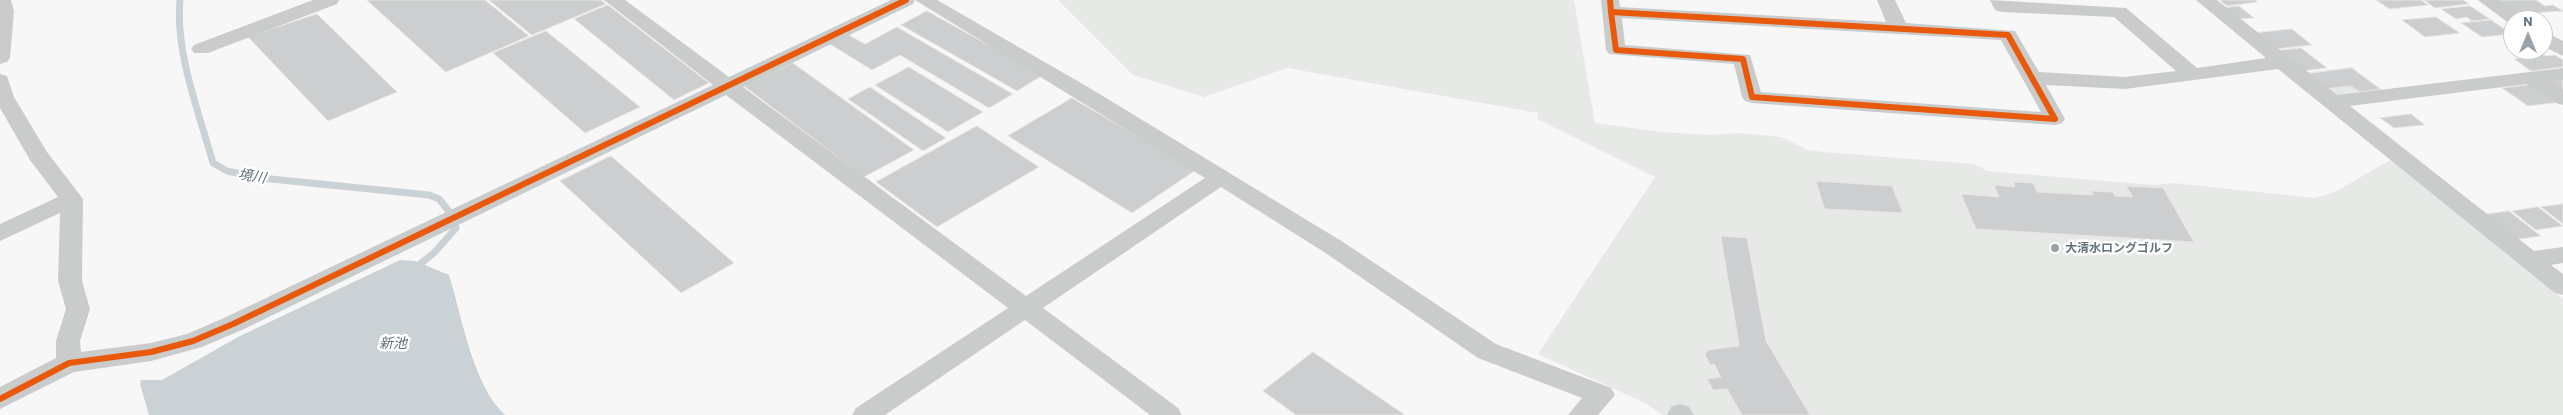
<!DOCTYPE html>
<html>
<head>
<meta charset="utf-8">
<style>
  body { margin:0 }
  #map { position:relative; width:2563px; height:415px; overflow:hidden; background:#f7f7f7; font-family:Barlow,sans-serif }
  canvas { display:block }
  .north { position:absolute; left:2503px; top:10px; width:50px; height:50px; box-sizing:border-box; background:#fff; border:1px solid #c2c8cb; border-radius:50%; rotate:0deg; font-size:14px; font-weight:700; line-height:20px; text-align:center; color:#66757e }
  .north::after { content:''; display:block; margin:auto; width:18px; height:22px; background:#99a2a8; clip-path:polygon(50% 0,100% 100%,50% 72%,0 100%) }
</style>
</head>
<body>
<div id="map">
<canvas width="2563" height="415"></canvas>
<div class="north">N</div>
</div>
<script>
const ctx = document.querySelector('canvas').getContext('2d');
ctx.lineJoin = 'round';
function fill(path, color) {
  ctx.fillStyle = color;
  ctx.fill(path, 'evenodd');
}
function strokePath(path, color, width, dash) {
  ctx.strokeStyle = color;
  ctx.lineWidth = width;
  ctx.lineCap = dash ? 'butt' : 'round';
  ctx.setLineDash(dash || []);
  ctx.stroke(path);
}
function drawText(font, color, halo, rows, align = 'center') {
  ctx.font = font + ' Barlow,"Noto Sans JP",sans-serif';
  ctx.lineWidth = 5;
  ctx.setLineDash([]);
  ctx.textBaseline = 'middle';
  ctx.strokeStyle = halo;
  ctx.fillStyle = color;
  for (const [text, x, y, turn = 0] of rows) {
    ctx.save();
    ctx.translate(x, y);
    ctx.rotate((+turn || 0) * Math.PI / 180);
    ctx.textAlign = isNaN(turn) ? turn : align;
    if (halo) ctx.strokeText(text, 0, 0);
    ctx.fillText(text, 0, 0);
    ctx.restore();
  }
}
const built = new Path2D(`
  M 2351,67 L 2384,91 L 2334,98 L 2303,73 Z`);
const green = new Path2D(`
  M 1058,0 L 1574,0 L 1595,123 L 1661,132 L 1708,135 L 1740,133 L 1781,137 L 1808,150 L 1823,152 L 1974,164 L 1987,171 L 2155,185 L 2173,183 L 2314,198 L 2335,192 L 2392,159 L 2563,299 L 2563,415 L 1663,415 L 1647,404 L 1538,354 L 1655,177 L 1537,119 L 1538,113 L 1287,68 L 1204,97 L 1133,75 Z`);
const water = new Path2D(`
  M 400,260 L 415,261 L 449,275 C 462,317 473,386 505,415 L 149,415 L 140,384 L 141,380 L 162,380 L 238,337 Z`);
const stream = new Path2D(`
  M 180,0 C 175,52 199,113 213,163 L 227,171 L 261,178 L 429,195 L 439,199 L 452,215
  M 415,268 L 434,253 L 456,228 L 455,224`);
const building = new Path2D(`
  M 367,0 L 485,0 L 529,36 L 446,72 Z
  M 489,0 L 601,0 L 606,4 L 532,35 Z
  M 2220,0 L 2255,0 L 2258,2 L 2227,6 Z
  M 2376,0 L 2421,0 L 2428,5 L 2390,9 Z
  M 2424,0 L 2463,0 L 2469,4 L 2435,8 Z
  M 2494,0 L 2536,0 L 2545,6 L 2553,5 L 2563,11 L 2516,14 Z
  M 608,5 L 709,83 L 674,100 L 574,19 Z
  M 2239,6 L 2254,18 L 2236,19 L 2222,8 Z
  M 2470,6 L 2490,19 L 2472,21 L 2467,17 L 2456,19 L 2441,9 Z
  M 927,11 L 1043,75 L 1017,91 L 901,25 Z
  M 317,14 L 397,92 L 328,121 L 248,37 Z
  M 2436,17 L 2460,33 L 2425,37 L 2402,20 Z
  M 2491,20 L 2512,34 L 2482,37 L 2461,23 Z
  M 897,27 L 1013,94 L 989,108 L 900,55 L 872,70 L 828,43 L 847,34 L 865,44 Z
  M 2292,29 L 2312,45 L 2275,49 L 2255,33 Z
  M 546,31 L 640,107 L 585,133 L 493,53 Z
  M 2301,48 L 2327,68 L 2301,71 L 2275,51 Z
  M 2513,50 L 2527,50 L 2531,53 L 2518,54 Z
  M 2540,53 L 2546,56 L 2555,55 L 2563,60 L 2563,67 L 2531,71 L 2514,59 L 2523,58 L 2519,55 Z
  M 793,63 L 914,150 L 864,177 L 744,86 Z
  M 909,67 L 983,112 L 948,132 L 875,85 Z
  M 2352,68 L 2380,89 L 2360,92 L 2351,86 L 2324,89 L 2305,74 Z
  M 2563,80 L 2563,95 L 2544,82 Z
  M 2535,84 L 2561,102 L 2528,106 L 2502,88 Z
  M 870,87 L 946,138 L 923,151 L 848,99 Z
  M 1072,98 L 1196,170 L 1132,213 L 1008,136 Z
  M 2411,114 L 2425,125 L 2394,128 L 2380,118 Z
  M 977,126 L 1039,167 L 937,227 L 876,182 Z
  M 611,156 L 734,263 L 681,293 L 560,181 Z
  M 1816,181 L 1892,186 L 1903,213 L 1825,209 Z
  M 2013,182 L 2033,183 L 2037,192 L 2093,195 L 2091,191 L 2113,192 L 2115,196 L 2133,197 L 2126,186 L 2163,188 L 2194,242 L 1976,229 L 1961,194 L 1999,197 L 1994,185 L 2015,187 Z
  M 2563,204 L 2563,224 L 2541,207 Z
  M 2538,207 L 2563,226 L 2536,230 L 2512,211 Z
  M 2509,211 L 2541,236 L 2513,240 L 2481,215 Z
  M 1721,236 L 1747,238 L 1766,341 L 1810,415 L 1742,415 L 1727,389 L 1713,390 L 1707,379 L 1721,377 L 1714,364 L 1710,365 L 1705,355 L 1708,350 L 1739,346 Z
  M 1313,352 L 1405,415 L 1296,415 L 1263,391 Z`);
const minor = new Path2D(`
  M 0,0 L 11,0 L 14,11 L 10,58 L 7,62 L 0,64 Z
  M 313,0 L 339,0 L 337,4 L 208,53 L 194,53 L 191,49 L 194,45 Z
  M 604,0 L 625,0 L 729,77 L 891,0 L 937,0 L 1088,87 L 1343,242 L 1496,344 L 1611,388 L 1615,395 L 1598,415 L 1568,415 L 1582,398 L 1478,358 L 1327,254 L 1221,187 L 1043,308 L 1178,408 L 1182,415 L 1150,415 L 1025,320 L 885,415 L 852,415 L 856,408 L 1008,308 L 726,95 L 242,330 L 202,347 L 151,361 L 74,372 L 0,409 L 0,387 L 56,358 L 56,341 L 66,309 L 58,281 L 60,213 L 0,241 L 0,224 L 58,197 L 30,160 L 0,108 L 0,74 L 7,76 L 14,97 L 47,152 L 83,199 L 82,281 L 90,309 L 80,341 L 81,352 L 151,343 L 187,334 L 224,318 L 713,85 ZM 915,0 L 1205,178 L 1026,296 L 743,87 L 913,4 Z
  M 1601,0 L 1619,0 L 1620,7 L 1886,22 L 1877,0 L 1895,0 L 1906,23 L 2015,31 L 2039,72 L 2125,77 L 2176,71 L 2114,17 L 2002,12 L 1995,10 L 1990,0 L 2126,8 L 2197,68 L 2266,58 L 2196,0 L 2217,0 L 2337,95 L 2563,68 L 2563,80 L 2550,82 L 2563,90 L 2563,105 L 2556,103 L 2527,84 L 2350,106 L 2534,251 L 2563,247 L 2563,263 L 2551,265 L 2563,274 L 2563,295 L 2555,293 L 2278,69 L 2125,89 L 2046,85 L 2065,119 L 2062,123 L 2055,125 L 1752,103 L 1745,101 L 1742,97 L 1734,64 L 1609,54 L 1606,50 ZM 1622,18 L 2001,40 L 2041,112 L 1761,92 L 1750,55 L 1625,45 Z
  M 2478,0 L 2500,0 L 2527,20 L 2513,20 L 2513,25 L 2510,24 Z
  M 2543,31 L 2563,41 L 2563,56 L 2543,46 Z
  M 1680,404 L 1689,407 L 1694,415 L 1667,415 L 1671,407 Z`);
const cycleway = new Path2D(`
  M 1610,0 L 1611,12
  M 1611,12 L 2008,35 L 2055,119 L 1752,97 L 1743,59 L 1616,50 Z
  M 0,399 L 69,363 L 151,352 L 193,341 L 233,324 L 906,0`);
const markers = [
  [2055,248,5,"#99a2a8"]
];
const poiNames = [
  ["大清水ロングゴルフ",2065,248]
];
const waterNames = [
  ["境川",252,176,10],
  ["新池",393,343]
];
fill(built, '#e6e7e7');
fill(green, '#e6e9e5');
fill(water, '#cad2d5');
strokePath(stream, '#cad2d5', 7);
fill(building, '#cdcecf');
strokePath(building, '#e6e6e6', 1);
fill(minor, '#cacccc');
strokePath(cycleway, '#e8590c', 6);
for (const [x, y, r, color] of markers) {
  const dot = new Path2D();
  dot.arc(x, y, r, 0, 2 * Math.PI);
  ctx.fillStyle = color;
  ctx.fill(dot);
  strokePath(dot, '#fff', 2);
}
drawText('bold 12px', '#66757e', '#fff', poiNames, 'left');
drawText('italic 14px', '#617378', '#fff', waterNames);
</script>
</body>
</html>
